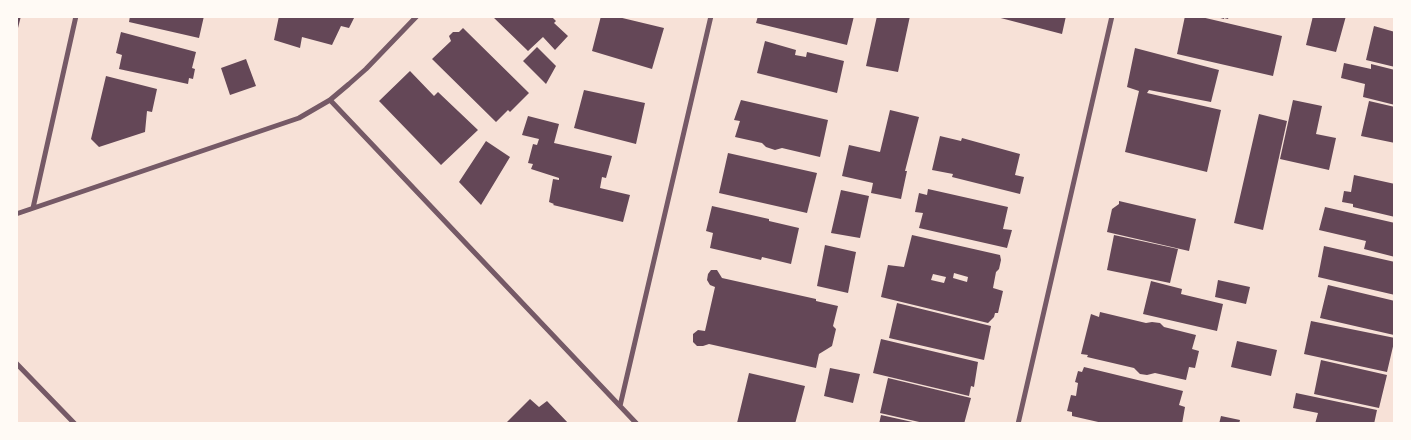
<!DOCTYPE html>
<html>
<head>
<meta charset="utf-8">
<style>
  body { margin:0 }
  #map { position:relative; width:1411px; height:440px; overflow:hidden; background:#f7e1d7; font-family:"Zilla Slab",serif }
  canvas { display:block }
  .frame { position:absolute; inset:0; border:18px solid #fffaf5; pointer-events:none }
</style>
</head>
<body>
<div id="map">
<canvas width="1411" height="440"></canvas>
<div class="frame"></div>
</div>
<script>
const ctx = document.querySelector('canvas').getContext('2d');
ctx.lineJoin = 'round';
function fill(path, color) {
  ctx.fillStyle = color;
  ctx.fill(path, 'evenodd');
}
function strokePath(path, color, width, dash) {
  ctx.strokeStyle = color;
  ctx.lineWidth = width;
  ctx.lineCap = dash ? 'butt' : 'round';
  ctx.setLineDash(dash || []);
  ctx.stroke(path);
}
const building = new Path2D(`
  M 16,16 L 21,16 L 17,32 L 16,32 Z
  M 130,16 L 204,16 L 199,38 L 129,22 Z
  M 279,16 L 355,16 L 349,28 L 341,26 L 332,45 L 302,37 L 300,48 L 274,40 Z
  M 492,16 L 551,16 L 556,21 L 554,23 L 568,36 L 555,50 L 543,37 L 528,51 Z
  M 601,16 L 614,16 L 664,28 L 652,69 L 592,51 Z
  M 758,16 L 854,16 L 847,45 L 756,23 Z
  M 877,16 L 910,16 L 898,72 L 866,66 Z
  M 993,16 L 1066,16 L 1062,34 Z
  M 1185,16 L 1197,16 L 1282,36 L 1273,76 L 1177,54 Z
  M 1213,16 L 1229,16 L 1228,19 L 1224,18 L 1224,19 Z
  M 1313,16 L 1346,16 L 1336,52 L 1306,45 Z
  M 1374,26 L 1395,32 L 1395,67 L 1366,60 Z
  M 463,28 L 529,93 L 510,112 L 508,110 L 496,122 L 432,59 L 451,41 L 449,36 L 453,32 L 459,32 Z
  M 121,32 L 196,52 L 192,68 L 195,69 L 193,79 L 189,78 L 188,84 L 119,69 L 122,55 L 116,53 Z
  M 765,41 L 796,50 L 795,55 L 806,57 L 807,52 L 844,61 L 837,93 L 757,73 Z
  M 537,47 L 556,66 L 546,84 L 523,61 Z
  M 1135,48 L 1219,70 L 1211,102 L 1149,90 L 1147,93 L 1221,110 L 1207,172 L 1125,152 L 1139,91 L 1127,87 Z
  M 246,59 L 256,86 L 230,95 L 221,68 Z
  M 1344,63 L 1371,69 L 1371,64 L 1395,70 L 1395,105 L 1363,97 L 1365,84 L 1341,78 Z
  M 410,71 L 434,96 L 438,92 L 478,130 L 441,165 L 379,101 Z
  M 106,76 L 157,89 L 152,112 L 147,111 L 145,132 L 99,147 L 91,139 Z
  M 584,90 L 645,103 L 636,144 L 574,128 Z
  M 741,100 L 828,120 L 820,157 L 782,148 L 775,150 L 766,147 L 762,143 L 735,137 L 740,121 L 734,120 Z
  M 1293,100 L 1322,106 L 1316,134 L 1336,138 L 1329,170 L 1280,159 Z
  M 1369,101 L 1395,107 L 1395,143 L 1361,136 Z
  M 890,110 L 919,117 L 905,171 L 907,171 L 901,199 L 871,193 L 873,183 L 842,176 L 849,145 L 880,152 Z
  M 1259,114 L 1287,121 L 1263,230 L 1234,223 Z
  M 528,116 L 559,124 L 554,143 L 612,156 L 606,178 L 602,177 L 600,188 L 630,195 L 623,222 L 553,205 L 554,204 L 549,202 L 553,179 L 559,180 L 559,178 L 531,169 L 533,164 L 528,163 L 533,144 L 537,145 L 539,139 L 522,135 Z
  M 940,136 L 961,141 L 962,138 L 1020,154 L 1015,175 L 1024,177 L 1020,194 L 952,177 L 953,174 L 932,170 Z
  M 486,141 L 510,157 L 481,205 L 459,182 Z
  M 728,153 L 817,173 L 807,213 L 719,193 Z
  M 1354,175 L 1395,184 L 1395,217 L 1353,207 L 1353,204 L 1342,202 L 1344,191 L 1351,192 Z
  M 928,189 L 1008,207 L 1003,229 L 1012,230 L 1007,248 L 919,228 L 923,213 L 915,212 L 919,193 L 927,195 Z
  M 841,190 L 869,196 L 860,238 L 831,233 Z
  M 1119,201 L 1196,219 L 1189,251 L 1107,232 L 1112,209 L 1119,204 Z
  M 712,206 L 769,219 L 769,221 L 799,228 L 791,264 L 762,257 L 761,260 L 710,248 L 713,233 L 706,231 Z
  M 1325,207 L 1395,223 L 1395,257 L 1364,249 L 1366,241 L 1319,230 Z
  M 912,235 L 1000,255 L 1001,260 L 999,269 L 996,272 L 993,288 L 1003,291 L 998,313 L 995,313 L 994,317 L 988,323 L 881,297 L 888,265 L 904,267 ZM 954,273 L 968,277 L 967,282 L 953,278 ZM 933,274 L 946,277 L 944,283 L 931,280 Z
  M 1114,235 L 1178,249 L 1170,283 L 1107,270 Z
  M 825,245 L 856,252 L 848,293 L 817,286 Z
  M 1324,246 L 1395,262 L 1395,295 L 1318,277 Z
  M 711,270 L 717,270 L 722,278 L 816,299 L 816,301 L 838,306 L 833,326 L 836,329 L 832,346 L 819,354 L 816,368 L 709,344 L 703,346 L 697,346 L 693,342 L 693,334 L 698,330 L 705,331 L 715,287 L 710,285 L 707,280 L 708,274 Z
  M 1218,280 L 1250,287 L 1246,304 L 1215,297 Z
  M 1151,281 L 1182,289 L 1181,294 L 1223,304 L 1217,331 L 1143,314 Z
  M 1328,285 L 1395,301 L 1394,335 L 1320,318 Z
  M 897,303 L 991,326 L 984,360 L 889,338 Z
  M 1100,312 L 1146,323 L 1152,322 L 1160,323 L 1164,327 L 1196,335 L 1192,349 L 1199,351 L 1195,368 L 1189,367 L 1186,380 L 1155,373 L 1147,375 L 1140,374 L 1134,368 L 1087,357 L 1088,355 L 1081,354 L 1091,314 L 1099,317 Z
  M 1311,321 L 1395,338 L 1387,372 L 1304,354 Z
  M 881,339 L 978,362 L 974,387 L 971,386 L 969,396 L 873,373 Z
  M 1237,341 L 1277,350 L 1271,376 L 1231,367 Z
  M 1321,360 L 1387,375 L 1379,408 L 1314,394 Z
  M 1084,367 L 1183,391 L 1179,405 L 1185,407 L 1182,424 L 1175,422 L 1175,424 L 1107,424 L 1072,416 L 1072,412 L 1067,411 L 1071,395 L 1076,396 L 1078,383 L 1075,382 L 1078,371 L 1082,372 Z
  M 830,368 L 860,374 L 853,403 L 824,396 Z
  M 749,373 L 805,386 L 795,424 L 737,423 Z
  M 888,378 L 971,398 L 964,424 L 928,424 L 880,413 Z
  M 1296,393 L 1377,410 L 1374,424 L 1315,424 L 1318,413 L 1293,408 Z
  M 530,399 L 539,407 L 547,401 L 569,424 L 505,424 Z
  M 881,415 L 917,423 L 917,424 L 879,424 Z
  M 1221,416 L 1240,420 L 1239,424 L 1219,424 Z`);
const minor = new Path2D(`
  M 330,100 L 637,424
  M 33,208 L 76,16
  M 16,214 L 299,118 L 330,100 L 349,84 L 366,69 L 417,16
  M 16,363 L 75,424
  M 620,406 L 711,16
  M 1018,424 L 1112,16`);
fill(building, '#644757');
strokePath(minor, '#755966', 5);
</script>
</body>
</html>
